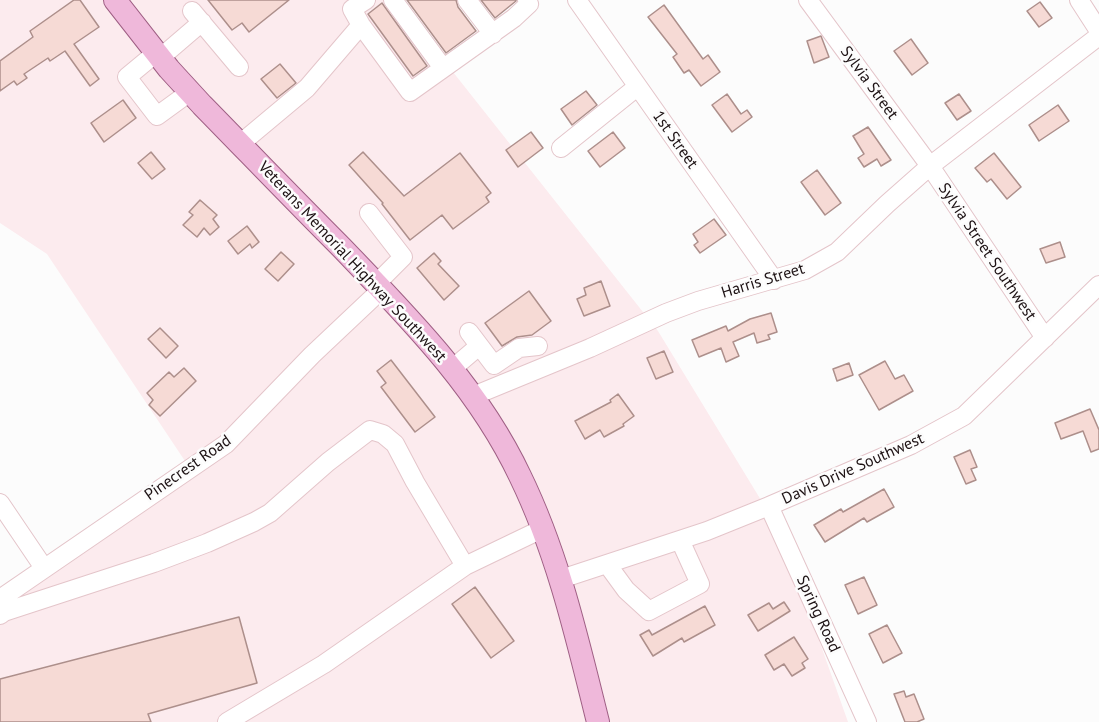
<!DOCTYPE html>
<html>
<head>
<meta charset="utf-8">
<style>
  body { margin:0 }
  canvas { display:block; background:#fcfcfc }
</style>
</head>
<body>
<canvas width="1099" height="722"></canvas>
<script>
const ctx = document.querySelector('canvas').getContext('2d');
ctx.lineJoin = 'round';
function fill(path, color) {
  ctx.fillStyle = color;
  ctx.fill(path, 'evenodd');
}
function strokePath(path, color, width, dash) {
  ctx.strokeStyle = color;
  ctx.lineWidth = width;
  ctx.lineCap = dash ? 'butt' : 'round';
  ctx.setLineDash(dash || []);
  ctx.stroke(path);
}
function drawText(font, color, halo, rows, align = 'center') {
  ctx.font = font + ' "PT Sans",sans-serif';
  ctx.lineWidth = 5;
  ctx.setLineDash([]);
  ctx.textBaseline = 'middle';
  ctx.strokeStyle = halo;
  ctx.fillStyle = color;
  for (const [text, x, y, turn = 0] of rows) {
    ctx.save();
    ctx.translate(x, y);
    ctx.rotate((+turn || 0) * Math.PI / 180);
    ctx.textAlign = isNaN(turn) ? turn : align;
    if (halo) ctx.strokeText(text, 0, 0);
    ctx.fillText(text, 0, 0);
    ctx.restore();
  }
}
const built = new Path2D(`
  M 0,0 L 396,0 L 658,331 L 781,533 L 848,722 L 0,722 L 0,608 L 191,470 L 47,254 L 0,223 Z`);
const building = new Path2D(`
  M 74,0 L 80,0 L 99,27 L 74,44 L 99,79 L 90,86 L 65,51 L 50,61 L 48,58 L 24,74 L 27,78 L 17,85 L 14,81 L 0,91 L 0,61 L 33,37 L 30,31 Z
  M 208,0 L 289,0 L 249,32 L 242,23 L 232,30 Z
  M 407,0 L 456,0 L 458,7 L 476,31 L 446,53 Z
  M 481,0 L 516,0 L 516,1 L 495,18 Z
  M 1040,2 L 1052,18 L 1039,27 L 1027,11 Z
  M 382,3 L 427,66 L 413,76 L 368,14 Z
  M 664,5 L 703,59 L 708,55 L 720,72 L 701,86 L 689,70 L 684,73 L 673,57 L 677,54 L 648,17 Z
  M 821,36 L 829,57 L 814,63 L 807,41 Z
  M 911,39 L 928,63 L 912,75 L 894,51 Z
  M 280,64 L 296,83 L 277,98 L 261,79 Z
  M 586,91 L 597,105 L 572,125 L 561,109 Z
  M 727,94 L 741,114 L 747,110 L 752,117 L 732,132 L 712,105 Z
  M 959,94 L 971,111 L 957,120 L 945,103 Z
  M 123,100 L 136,118 L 104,142 L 91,123 Z
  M 1058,105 L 1069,121 L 1039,141 L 1029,125 Z
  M 868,127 L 891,160 L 881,166 L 877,159 L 864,167 L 858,158 L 864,154 L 853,136 Z
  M 531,132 L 543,148 L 518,167 L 506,150 Z
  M 613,132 L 625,148 L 600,167 L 588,151 Z
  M 151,152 L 165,169 L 152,179 L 138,163 Z
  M 363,152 L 404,196 L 460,153 L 491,193 L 486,197 L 489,202 L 453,229 L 442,215 L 410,240 L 382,204 L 383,203 L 349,165 Z
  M 994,153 L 1021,187 L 1007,199 L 991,179 L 987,182 L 975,168 Z
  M 817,170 L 841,203 L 825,215 L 801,182 Z
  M 200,200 L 217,215 L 213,219 L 219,227 L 210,235 L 204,228 L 197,237 L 183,225 L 193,215 L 189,212 Z
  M 714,219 L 726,235 L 700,253 L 694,245 L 698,242 L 693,234 Z
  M 247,226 L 259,242 L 252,248 L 250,244 L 238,254 L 228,241 Z
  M 1060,242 L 1065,257 L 1046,263 L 1040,249 Z
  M 281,252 L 294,264 L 278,281 L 265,269 Z
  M 434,253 L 441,261 L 438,264 L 459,286 L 444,300 L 417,268 Z
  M 601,281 L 610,306 L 584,316 L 577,299 L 586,295 L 584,288 Z
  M 529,291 L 551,321 L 532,335 L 517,337 L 502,346 L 485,323 Z
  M 771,313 L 777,332 L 768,335 L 770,339 L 757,343 L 754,333 L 733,342 L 739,356 L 726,362 L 721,348 L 699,357 L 692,340 L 726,326 L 728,331 L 750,319 Z
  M 160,328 L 178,346 L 166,358 L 148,339 Z
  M 664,351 L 673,372 L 656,379 L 647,358 Z
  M 391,360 L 435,417 L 415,432 L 381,387 L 386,383 L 377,371 Z
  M 885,361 L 895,379 L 904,375 L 913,391 L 879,410 L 859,375 Z
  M 849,363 L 853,375 L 837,381 L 833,369 Z
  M 184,368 L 196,381 L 160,416 L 149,405 L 153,400 L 147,393 L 169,372 L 174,377 Z
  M 618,394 L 634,416 L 623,424 L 624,426 L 604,437 L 600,430 L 585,439 L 575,421 L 611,402 L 610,400 Z
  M 1090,409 L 1099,430 L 1099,449 L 1091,452 L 1083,431 L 1061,439 L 1055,423 Z
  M 970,450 L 977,467 L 971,469 L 976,480 L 966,484 L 954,457 Z
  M 884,489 L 894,507 L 867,522 L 864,518 L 825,542 L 814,525 L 841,509 L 843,512 Z
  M 864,577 L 877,605 L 858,614 L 845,585 Z
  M 475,587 L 514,641 L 491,658 L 452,604 Z
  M 784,602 L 790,611 L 758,631 L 748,615 L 769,603 L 773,609 Z
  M 705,606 L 715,625 L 684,642 L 682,638 L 653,656 L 640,635 L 649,630 L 652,635 Z
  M 239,617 L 257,683 L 148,714 L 151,722 L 0,722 L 0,679 Z
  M 887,625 L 902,653 L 883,663 L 869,634 Z
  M 794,637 L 808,659 L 802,663 L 805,668 L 792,676 L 784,664 L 774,670 L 765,655 Z
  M 904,691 L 906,697 L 914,694 L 924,719 L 917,722 L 905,722 L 894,694 Z`);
const minor = new Path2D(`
  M 366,0 L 352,9 L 361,25 L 410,92 L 514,18 L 529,4 L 527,0
  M 393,0 L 443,68
  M 467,0 L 493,34
  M 577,0 L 774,280
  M 808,0 L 930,166 L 1045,338
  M 1079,0 L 1099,31
  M 192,11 L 239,67
  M 156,53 L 127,77 L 157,116 L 190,92
  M 160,58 L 202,22
  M 240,144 L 307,88 L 361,25
  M 561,148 L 637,87
  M 369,213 L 403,257 L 376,284
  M 469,332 L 494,365 L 519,348 L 538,346
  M 452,369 L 479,346
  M 472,395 L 478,394 L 590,348 L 666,313 L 698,301 L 805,270 L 837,252 L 887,204 L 930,166 L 1099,36
  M 0,503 L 44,568
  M 769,506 L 867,722
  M 607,564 L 626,590 L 649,611 L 700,584 L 680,540
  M 561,579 L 707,531 L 769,506 L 911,445 L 964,416 L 1099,285
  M 0,599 L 226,444 L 312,355 L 382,289
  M 0,615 L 4,612 L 154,563 L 207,543 L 254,522 L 270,513 L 328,462 L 370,430 L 383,434 L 395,444 L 415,482 L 465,566 L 544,528
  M 227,722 L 324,664 L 465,566`);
const major = new Path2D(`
  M 115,0 L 169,69 L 202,105 C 249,153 295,201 342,248 C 409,318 478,387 520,476 C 558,554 577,638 598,722`);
const streetNames = [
  ["Sylvia Street",869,83,54],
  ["1st Street",675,140,55],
  ["Sylvia Street Southwest",987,252,56],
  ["Veterans Memorial Highway Southwest",352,262,47],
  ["Harris Street",763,281,-17],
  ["Pinecrest Road",188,468,-35],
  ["Davis Drive Southwest",853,469,-24],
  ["Spring Road",818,614,65]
];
fill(built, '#fcebee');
fill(building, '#f6dad5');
strokePath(building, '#ad8f8b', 1.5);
strokePath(minor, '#e4c5ca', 20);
strokePath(major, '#9f5f84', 24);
strokePath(minor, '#fff', 18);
strokePath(major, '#efb8da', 22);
drawText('16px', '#1c1113', '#fcfcfc', streetNames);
</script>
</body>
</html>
